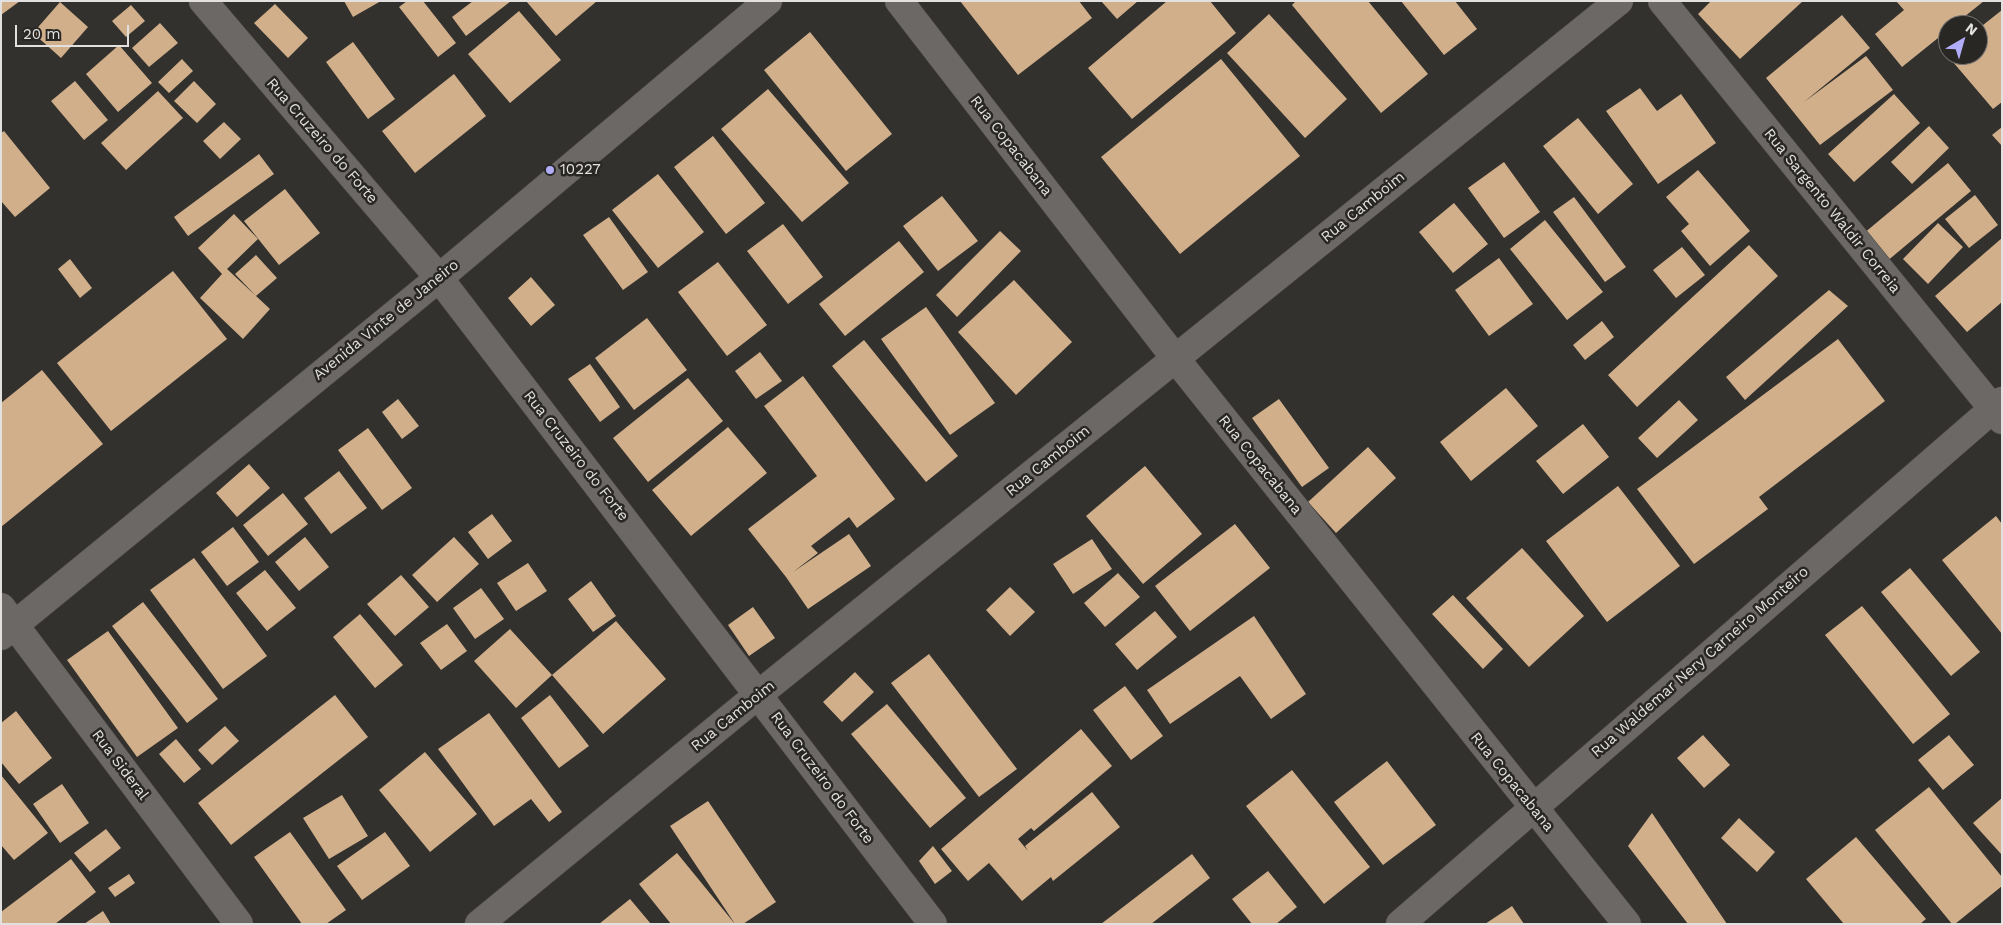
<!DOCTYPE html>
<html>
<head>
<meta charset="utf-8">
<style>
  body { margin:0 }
  #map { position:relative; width:2003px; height:925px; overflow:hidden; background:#33312e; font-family:"Work Sans",sans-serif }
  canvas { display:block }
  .frame { position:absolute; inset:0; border:2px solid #e3e1df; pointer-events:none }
  .north { position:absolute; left:1938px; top:15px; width:50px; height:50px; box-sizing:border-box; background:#292724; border:1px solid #73716f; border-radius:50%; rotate:38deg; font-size:14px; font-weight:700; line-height:20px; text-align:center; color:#e3e1df }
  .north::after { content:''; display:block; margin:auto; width:18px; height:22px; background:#b2adf9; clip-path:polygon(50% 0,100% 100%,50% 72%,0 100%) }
  .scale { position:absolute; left:15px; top:25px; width:114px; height:22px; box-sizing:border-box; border:2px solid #e3e1df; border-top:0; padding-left:6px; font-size:15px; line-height:18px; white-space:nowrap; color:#e3e1df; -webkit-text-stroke:4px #292724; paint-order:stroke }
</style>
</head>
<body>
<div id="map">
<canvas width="2003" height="925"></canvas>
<div class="frame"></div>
<div class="north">N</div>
<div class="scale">20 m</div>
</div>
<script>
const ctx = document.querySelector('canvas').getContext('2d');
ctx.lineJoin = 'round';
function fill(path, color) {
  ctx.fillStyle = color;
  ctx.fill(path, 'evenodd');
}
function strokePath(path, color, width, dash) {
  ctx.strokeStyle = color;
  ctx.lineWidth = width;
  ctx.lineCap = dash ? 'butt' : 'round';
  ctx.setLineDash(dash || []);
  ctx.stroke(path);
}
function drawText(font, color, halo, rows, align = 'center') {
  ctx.font = font + ' "Work Sans",sans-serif';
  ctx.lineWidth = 5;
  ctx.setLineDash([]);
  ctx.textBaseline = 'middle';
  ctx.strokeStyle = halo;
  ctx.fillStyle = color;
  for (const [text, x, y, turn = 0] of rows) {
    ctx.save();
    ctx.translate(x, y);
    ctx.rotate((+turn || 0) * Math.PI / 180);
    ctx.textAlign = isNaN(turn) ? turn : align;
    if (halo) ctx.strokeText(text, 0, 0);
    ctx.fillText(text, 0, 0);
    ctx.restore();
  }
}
const building = new Path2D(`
  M 1,1 L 20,1 L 1,15 Z
  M 344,1 L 381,1 L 353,17 Z
  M 407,1 L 423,1 L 456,43 L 438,57 L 399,7 Z
  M 473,1 L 511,1 L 466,36 L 452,17 Z
  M 526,1 L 597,1 L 556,36 Z
  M 960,1 L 1079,1 L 1092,18 L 1018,75 Z
  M 1101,1 L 1138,1 L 1117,19 Z
  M 1167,1 L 1210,1 L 1236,33 L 1132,119 L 1088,68 Z
  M 1296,1 L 1368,1 L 1428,74 L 1381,113 L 1292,5 Z
  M 1401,1 L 1455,1 L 1477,29 L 1444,55 Z
  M 1711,1 L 1803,1 L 1740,59 L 1698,14 Z
  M 1896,1 L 1984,1 L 1954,25 L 1948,25 L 1948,30 L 1902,67 L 1875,34 L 1904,10 Z
  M 60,2 L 88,27 L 61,58 L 33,33 Z
  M 275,4 L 308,38 L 288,58 L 254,23 Z
  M 131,5 L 145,21 L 126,37 L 112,21 Z
  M 2002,10 L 2002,102 L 1993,109 L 1947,55 L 1978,55 L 1978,29 Z
  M 519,11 L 561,60 L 510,103 L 468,54 Z
  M 1269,14 L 1347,99 L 1305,138 L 1227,53 Z
  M 1842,15 L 1870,48 L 1804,102 L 1866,56 L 1893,90 L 1820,145 L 1766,78 Z
  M 160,23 L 178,43 L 149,67 L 132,48 Z
  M 810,32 L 892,134 L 846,171 L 764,70 Z
  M 353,42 L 395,99 L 368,119 L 326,62 Z
  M 119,45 L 152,83 L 118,112 L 86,74 Z
  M 182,59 L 193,71 L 169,93 L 158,82 Z
  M 1221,59 L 1300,156 L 1180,254 L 1101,157 Z
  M 454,74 L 486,116 L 415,173 L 382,131 Z
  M 75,81 L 108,120 L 84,140 L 51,101 Z
  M 194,81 L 216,104 L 197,123 L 174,101 Z
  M 1640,88 L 1657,111 L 1681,94 L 1716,143 L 1658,184 L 1606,111 Z
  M 768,89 L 849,183 L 802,222 L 721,129 Z
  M 158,91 L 183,118 L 126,170 L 101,143 Z
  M 1894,94 L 1920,123 L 1854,182 L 1828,154 Z
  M 1578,118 L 1633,184 L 1598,214 L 1543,146 Z
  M 224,122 L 241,139 L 220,159 L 203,141 Z
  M 1929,126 L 1949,148 L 1912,184 L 1891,162 Z
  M 2002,127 L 2002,146 L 1992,135 Z
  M 4,131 L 50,188 L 15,217 L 1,201 L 1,133 Z
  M 713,136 L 765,203 L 726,234 L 674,167 Z
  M 259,154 L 274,174 L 188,236 L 174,217 Z
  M 1504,162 L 1540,212 L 1504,238 L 1468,188 Z
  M 1948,163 L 1971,191 L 1886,262 L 1863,234 Z
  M 1698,170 L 1750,231 L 1710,266 L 1681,231 L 1689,224 L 1666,197 Z
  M 658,174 L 704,232 L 658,268 L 612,210 Z
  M 285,189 L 320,233 L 279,265 L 244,221 Z
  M 1975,195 L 1998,225 L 1969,248 L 1945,219 Z
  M 942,196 L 978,241 L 938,271 L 903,226 Z
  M 1574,197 L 1626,267 L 1605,282 L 1553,212 Z
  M 1454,203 L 1488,244 L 1453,273 L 1419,232 Z
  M 234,214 L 258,239 L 227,269 L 270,309 L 243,339 L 200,298 L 222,274 L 198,248 Z
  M 609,217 L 648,272 L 623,290 L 583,235 Z
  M 1545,220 L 1603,292 L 1567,320 L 1510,249 Z
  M 1938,223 L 1963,247 L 1928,284 L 1903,259 Z
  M 783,224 L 823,277 L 788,304 L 747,251 Z
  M 1000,231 L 1021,251 L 957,317 L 936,295 Z
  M 2002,238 L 2002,302 L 1967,332 L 1935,296 Z
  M 899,241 L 924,272 L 845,336 L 819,304 Z
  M 1749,245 L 1778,276 L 1637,407 L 1608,375 Z
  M 1682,247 L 1705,275 L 1676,298 L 1653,270 Z
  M 256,255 L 277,278 L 256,296 L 235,274 Z
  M 1499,258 L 1533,304 L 1489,336 L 1455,290 Z
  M 70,259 L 92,288 L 80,298 L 58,269 Z
  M 718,262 L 767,325 L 727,356 L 678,292 Z
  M 173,271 L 227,339 L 111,431 L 57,363 Z
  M 531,277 L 555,305 L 531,326 L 508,298 Z
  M 1014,280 L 1072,342 L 1016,395 L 958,332 Z
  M 1829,290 L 1848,306 L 1745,400 L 1726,377 Z
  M 926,307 L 995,403 L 950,435 L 881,339 Z
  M 647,318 L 687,370 L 634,410 L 595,358 Z
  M 1602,321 L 1614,337 L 1585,360 L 1573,345 Z
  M 1838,339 L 1885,401 L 1759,497 L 1768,509 L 1694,564 L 1637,489 Z
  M 864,340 L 958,456 L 926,482 L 832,366 Z
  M 760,352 L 782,381 L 756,399 L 735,371 Z
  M 590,364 L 620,407 L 600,422 L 568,379 Z
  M 42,370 L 103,444 L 1,527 L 1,403 Z
  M 803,376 L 895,499 L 857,528 L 849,517 L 811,546 L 818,553 L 793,572 L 849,534 L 871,566 L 808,609 L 786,577 L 748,529 L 817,476 L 764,406 Z
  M 688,378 L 723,421 L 648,482 L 613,438 Z
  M 1506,388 L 1538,426 L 1471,481 L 1440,442 Z
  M 398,399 L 419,426 L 402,439 L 382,412 Z
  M 1279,399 L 1329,468 L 1302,487 L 1252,418 Z
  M 1679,400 L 1698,420 L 1657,458 L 1638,438 Z
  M 1583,424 L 1609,457 L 1563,494 L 1536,461 Z
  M 728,427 L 767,473 L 691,536 L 652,490 Z
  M 368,428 L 412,488 L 382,510 L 338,450 Z
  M 1368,447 L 1396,478 L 1336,533 L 1308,502 Z
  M 249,464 L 270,488 L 237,517 L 216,493 Z
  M 1145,466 L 1202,534 L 1143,584 L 1086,516 Z
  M 339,471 L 367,508 L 331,534 L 304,498 Z
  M 1618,486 L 1680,566 L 1607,622 L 1546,541 Z
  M 283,493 L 308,524 L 268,556 L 243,525 Z
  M 492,514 L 512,541 L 488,559 L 468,532 Z
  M 1996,516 L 2002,524 L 2002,634 L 1942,560 Z
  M 1235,524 L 1270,568 L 1190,631 L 1155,586 Z
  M 233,527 L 259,562 L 227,586 L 201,552 Z
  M 305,537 L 329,567 L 299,591 L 275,562 Z
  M 454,537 L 479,564 L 437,602 L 412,575 Z
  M 1092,539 L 1112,569 L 1073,594 L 1053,564 Z
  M 1522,548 L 1584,616 L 1529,667 L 1466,598 Z
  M 194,558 L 267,656 L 223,689 L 150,590 Z
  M 528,563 L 547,591 L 516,611 L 497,583 Z
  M 1910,568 L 1980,652 L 1951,676 L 1881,592 Z
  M 265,570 L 296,608 L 267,631 L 236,593 Z
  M 1118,573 L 1140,597 L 1105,627 L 1084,603 Z
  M 401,575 L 429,607 L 395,636 L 367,604 Z
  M 591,581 L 616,616 L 593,632 L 568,599 Z
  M 1010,587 L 1035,612 L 1010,636 L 986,610 Z
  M 481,588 L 504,619 L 475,639 L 453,608 Z
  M 1453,595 L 1503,649 L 1483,669 L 1432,614 Z
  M 143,602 L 218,699 L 187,723 L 112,626 Z
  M 1862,606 L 1950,714 L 1913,744 L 1825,635 Z
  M 753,607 L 775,638 L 749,656 L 728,625 Z
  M 1155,611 L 1177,637 L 1137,670 L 1115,644 Z
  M 360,614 L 403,665 L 375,688 L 333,637 Z
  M 1254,616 L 1306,694 L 1271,719 L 1240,676 L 1170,724 L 1147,690 Z
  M 616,621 L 666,679 L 603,734 L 552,675 Z
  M 447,624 L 467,651 L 441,670 L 420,643 Z
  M 510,629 L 552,675 L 516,708 L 474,661 Z
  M 108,631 L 178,728 L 137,757 L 67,660 Z
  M 929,654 L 1017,769 L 979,797 L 891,683 Z
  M 855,672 L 874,692 L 842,722 L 823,702 Z
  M 1125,686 L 1163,736 L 1131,760 L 1093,710 Z
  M 335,695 L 368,737 L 231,845 L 198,803 Z
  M 550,695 L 589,746 L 559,768 L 521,718 Z
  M 887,704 L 966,798 L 930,828 L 851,734 Z
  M 16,711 L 52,758 L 19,784 L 1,762 L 1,723 Z
  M 489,713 L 562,812 L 549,822 L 531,799 L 494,826 L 438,749 Z
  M 225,726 L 239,741 L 212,765 L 198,750 Z
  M 1081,729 L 1112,766 L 1034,831 L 1031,828 L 1018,839 L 1028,851 L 1025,846 L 1092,792 L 1120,827 L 1053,881 L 1051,877 L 1022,901 L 989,863 L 968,881 L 941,849 Z
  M 1703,735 L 1730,765 L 1704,788 L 1677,758 Z
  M 1949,735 L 1974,765 L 1943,790 L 1918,760 Z
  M 176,739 L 201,769 L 184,783 L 159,754 Z
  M 425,752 L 477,814 L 430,852 L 379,790 Z
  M 1387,761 L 1436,825 L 1383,865 L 1334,802 Z
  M 1292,770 L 1370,867 L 1324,904 L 1246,806 Z
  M 1,775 L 48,833 L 14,860 L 1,845 Z
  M 62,784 L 89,823 L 60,843 L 33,804 Z
  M 1929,787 L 2002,877 L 2002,886 L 1955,924 L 1952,924 L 1875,830 Z
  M 342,795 L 368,836 L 329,859 L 303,818 Z
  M 2002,798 L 2002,855 L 1973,823 Z
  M 708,801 L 776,902 L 743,924 L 735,924 L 670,826 Z
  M 1652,813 L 1727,924 L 1688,924 L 1628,846 Z
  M 1739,818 L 1775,852 L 1757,872 L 1721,838 Z
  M 106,829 L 121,848 L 90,872 L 74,853 Z
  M 290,832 L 346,910 L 326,924 L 302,924 L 254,857 Z
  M 385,832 L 410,866 L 362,900 L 337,866 Z
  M 1856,837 L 1926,919 L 1920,924 L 1844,924 L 1806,879 Z
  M 933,846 L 952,871 L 935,884 L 919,861 Z
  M 677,853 L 735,924 L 671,924 L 639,884 Z
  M 1192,854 L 1210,878 L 1151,924 L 1101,924 Z
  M 71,859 L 96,892 L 55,924 L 1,924 L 1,912 Z
  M 1268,871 L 1297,907 L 1276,924 L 1252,924 L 1232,899 Z
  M 129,874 L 135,883 L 115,897 L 108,888 Z
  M 630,899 L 651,924 L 599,924 Z
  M 1512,906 L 1524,924 L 1485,924 Z
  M 103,911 L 111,924 L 84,924 Z`);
const minor = new Path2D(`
  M 203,1 L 439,278 L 933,924
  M 899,1 L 1175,358 L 1627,924
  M 1662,1 L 2002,420
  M 1,607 L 239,924
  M 1,636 L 439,278 L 768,1
  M 479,924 L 759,694 L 1619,1
  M 1400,924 L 2002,401`);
const markers = [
  [550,170,5,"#b2adf9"]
];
const streetNames = [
  ["Rua Cruzeiro do Forte",322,141,49],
  ["Rua Copacabana",1011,146,52],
  ["Rua Camboim",1363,207,-39],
  ["Rua Sargento Waldir Correia",1832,211,51],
  ["Avenida Vinte de Janeiro",386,320,-39],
  ["Rua Cruzeiro do Forte",576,456,52],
  ["Rua Camboim",1048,461,-39],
  ["Rua Copacabana",1260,465,51],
  ["Rua Waldemar Nery Carneiro Monteiro",1700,662,-41],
  ["Rua Camboim",733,716,-39],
  ["Rua Sideral",120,765,53],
  ["Rua Cruzeiro do Forte",822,778,53],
  ["Rua Copacabana",1512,782,51]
];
const poiNames = [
  ["10227",560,170]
];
fill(building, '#d0af8a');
strokePath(minor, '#4f4d4a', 29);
strokePath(minor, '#6b6865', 28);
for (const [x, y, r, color] of markers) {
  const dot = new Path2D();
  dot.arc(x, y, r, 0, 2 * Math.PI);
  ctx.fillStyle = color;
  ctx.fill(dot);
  strokePath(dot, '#292724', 2);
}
drawText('15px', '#e3e1df', '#292724', streetNames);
drawText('15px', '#e3e1df', '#292724', poiNames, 'left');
</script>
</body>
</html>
